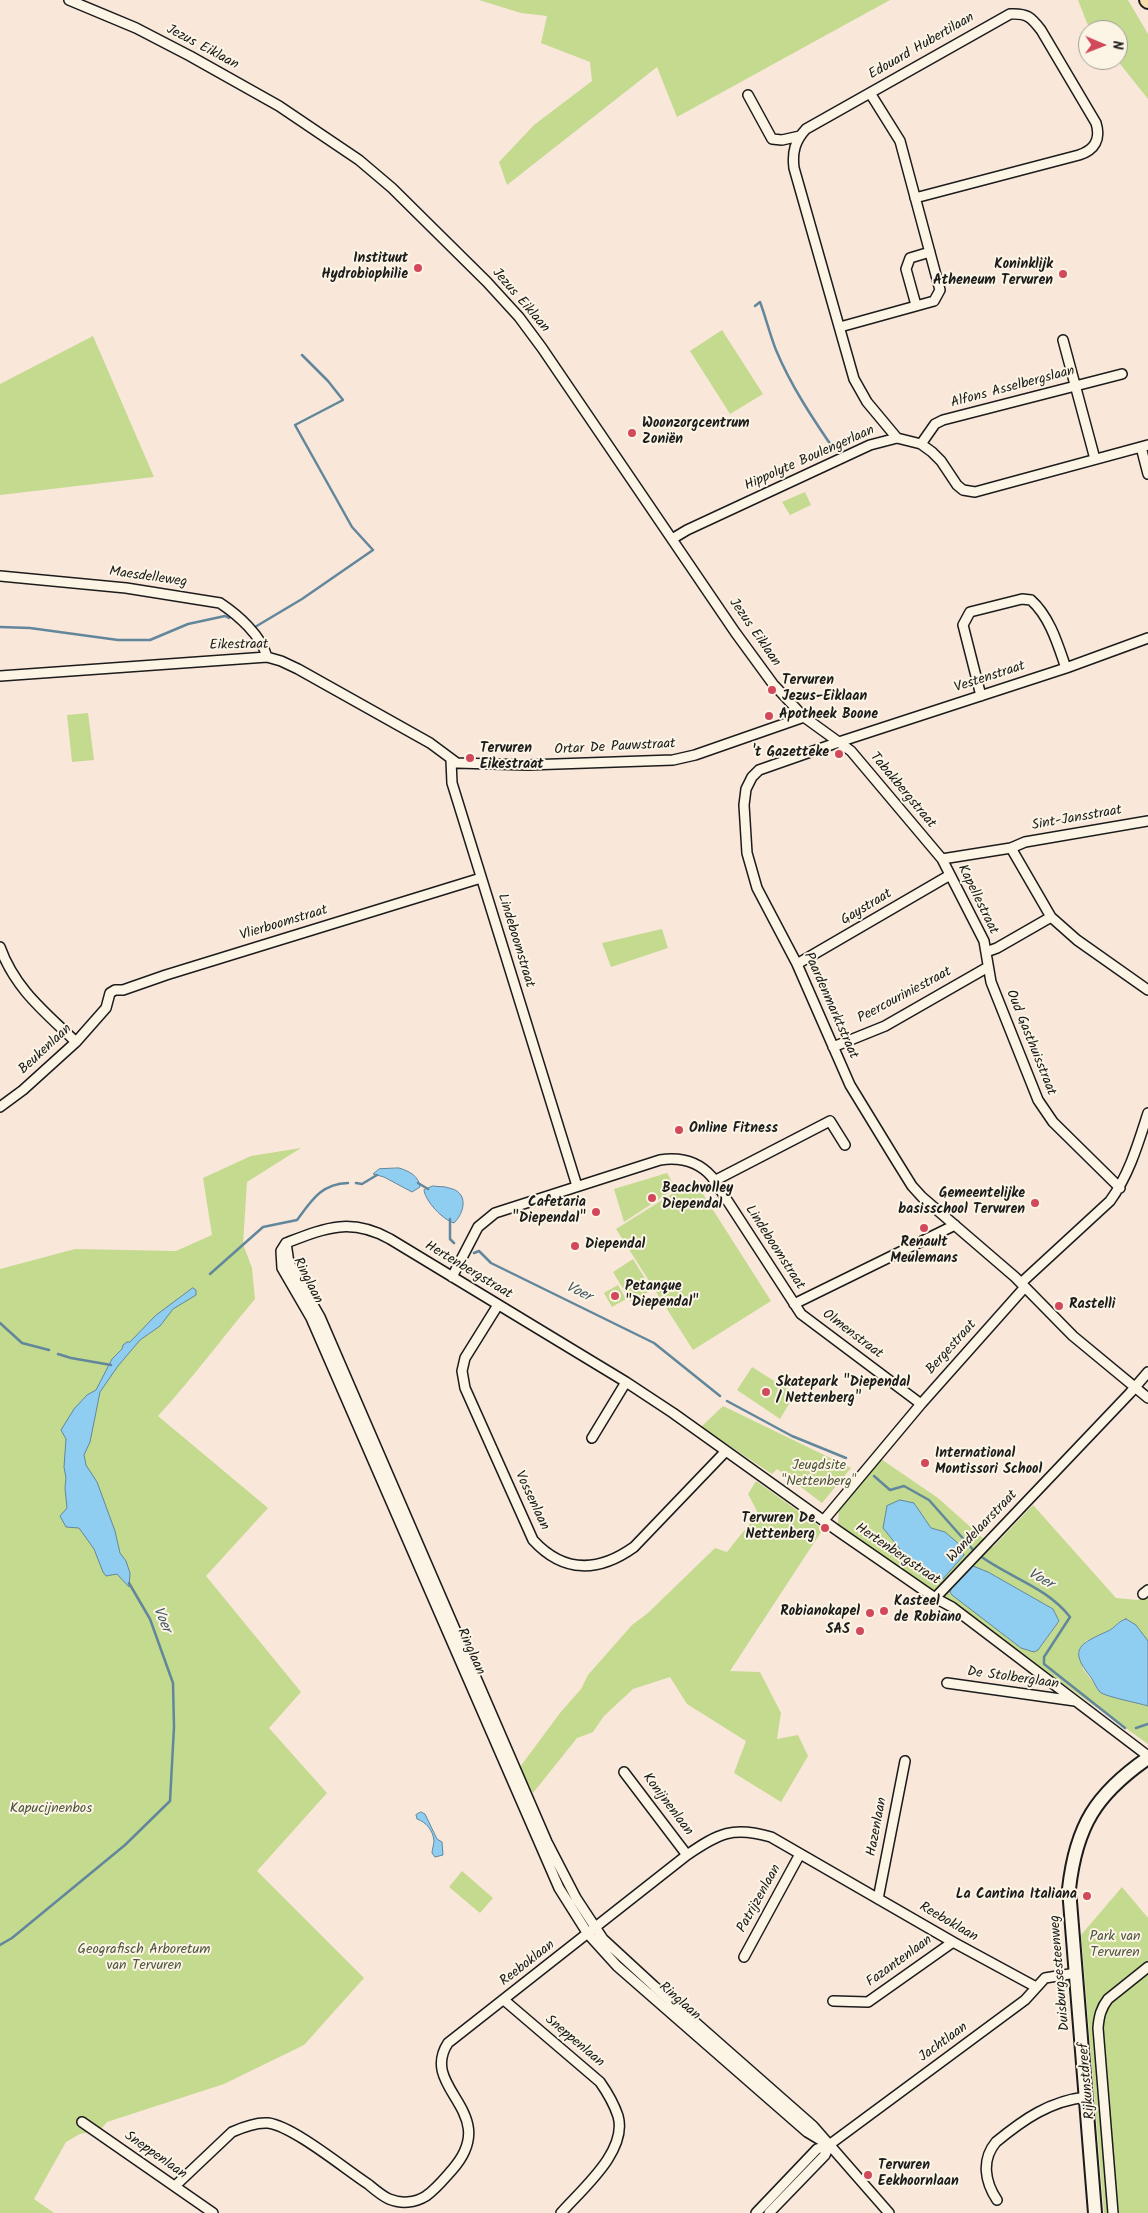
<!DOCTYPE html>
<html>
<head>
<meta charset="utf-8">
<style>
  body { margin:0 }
  #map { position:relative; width:1148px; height:2213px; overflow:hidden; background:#f9e7da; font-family:Kalam,sans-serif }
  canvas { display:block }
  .north { position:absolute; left:1078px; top:20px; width:50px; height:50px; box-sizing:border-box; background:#fcf5e5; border:1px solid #a29e95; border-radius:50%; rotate:91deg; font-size:14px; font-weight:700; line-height:20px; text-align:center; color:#1c1c1c }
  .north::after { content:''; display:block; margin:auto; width:18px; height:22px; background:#d1495b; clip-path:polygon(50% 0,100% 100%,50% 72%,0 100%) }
</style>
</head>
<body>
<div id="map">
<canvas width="1148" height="2213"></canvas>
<div class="north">N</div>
</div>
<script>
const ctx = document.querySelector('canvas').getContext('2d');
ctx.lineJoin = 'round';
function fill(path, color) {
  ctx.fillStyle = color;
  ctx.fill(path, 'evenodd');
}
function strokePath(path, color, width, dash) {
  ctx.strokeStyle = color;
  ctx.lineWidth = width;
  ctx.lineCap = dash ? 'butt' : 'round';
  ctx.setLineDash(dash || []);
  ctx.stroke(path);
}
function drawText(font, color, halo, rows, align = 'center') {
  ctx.font = font + ' Kalam,sans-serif';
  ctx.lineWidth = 4;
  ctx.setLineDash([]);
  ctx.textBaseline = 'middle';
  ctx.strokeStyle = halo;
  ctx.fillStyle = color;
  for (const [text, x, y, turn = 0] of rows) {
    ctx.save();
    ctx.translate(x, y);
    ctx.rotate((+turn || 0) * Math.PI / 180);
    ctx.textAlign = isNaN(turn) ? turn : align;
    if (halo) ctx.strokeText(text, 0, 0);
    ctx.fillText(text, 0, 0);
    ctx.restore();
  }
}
const green = new Path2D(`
  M 479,0 L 890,0 L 677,117 L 657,67 L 507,185 L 499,162 L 534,125 L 592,81 L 590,62 L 541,43 L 547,16 L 521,13 Z
  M 1078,0 L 1128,0 L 1148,34 L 1148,99 L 1117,60 L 1118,30 L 1092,30 L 1087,23 Z
  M 722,330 L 763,394 L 730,414 L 690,351 Z
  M 93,336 L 154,477 L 0,495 L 0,384 Z
  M 805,492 L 811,505 L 790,515 L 782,502 Z
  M 88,713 L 94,760 L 72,762 L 67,715 Z
  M 662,929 L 668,948 L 611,967 L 602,943 Z
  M 301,1148 L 247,1182 L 243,1244 L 252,1268 L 255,1299 C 222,1338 192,1379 158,1416 L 268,1508 L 206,1576 L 301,1692 L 269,1728 L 327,1793 L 257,1871 L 364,1978 L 304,2045 L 224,2084 L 107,2122 L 100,2130 L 80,2134 L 66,2142 L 34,2199 L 54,2213 L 0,2213 L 0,1269 L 75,1249 L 176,1251 L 212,1235 L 203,1178 L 251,1156 Z
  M 667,1173 L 676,1188 L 624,1222 L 614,1189 Z
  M 694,1180 L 771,1301 L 693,1350 L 616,1229 Z
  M 633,1259 L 652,1290 L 631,1302 L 613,1272 Z
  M 618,1285 L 626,1299 L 612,1307 L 604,1293 Z
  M 752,1367 L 795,1394 L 780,1419 L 737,1390 Z
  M 723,1406 L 851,1468 L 822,1503 L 777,1469 L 772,1474 L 701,1427 Z
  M 881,1459 L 938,1498 L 993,1547 L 1033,1505 L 1116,1598 L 1138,1600 L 1148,1591 L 1148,1641 L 1136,1625 L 1126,1619 L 1119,1622 L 1111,1630 L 1086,1641 L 1078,1652 L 1083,1669 L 1101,1692 L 1148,1706 L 1148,1744 L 838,1524 L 839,1507 ZM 914,1503 L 931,1528 L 959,1544 L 964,1555 L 938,1581 C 919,1582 895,1543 884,1528 ZM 988,1572 L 1053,1609 L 1059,1621 L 1040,1648 L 1021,1648 L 950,1592 L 952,1586 Z
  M 756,1481 L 823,1529 L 730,1671 L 760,1672 L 781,1713 L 777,1739 L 798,1735 L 808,1756 L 781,1802 L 734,1773 L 746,1741 L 687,1704 L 670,1677 L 633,1689 L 604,1716 L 593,1732 L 577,1738 L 533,1793 L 520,1767 L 560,1713 L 581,1689 L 588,1675 L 632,1625 L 648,1613 L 715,1548 L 727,1552 L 758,1513 L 748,1494 Z
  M 462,1871 L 493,1898 L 480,1913 L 449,1887 Z
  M 1122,1887 L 1148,1918 L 1148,2213 L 1104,2213 L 1081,1935 Z`);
const water = new Path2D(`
  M 399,1168 C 409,1171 419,1176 420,1187 L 412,1192 L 384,1177 L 373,1174 L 379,1169 Z
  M 433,1186 C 438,1187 444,1186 449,1188 C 469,1192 465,1212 454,1223 C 443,1220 425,1201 424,1190 Z
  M 193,1288 L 196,1290 L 196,1295 L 173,1309 L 160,1326 L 140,1340 L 118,1366 L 100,1392 L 90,1442 L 84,1455 L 86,1465 L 97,1482 L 115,1531 L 120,1553 L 126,1561 L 130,1573 L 129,1587 L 117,1574 L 106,1576 L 103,1572 L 94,1549 L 79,1528 L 66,1527 L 60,1516 L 67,1508 L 65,1488 L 66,1478 L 64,1467 L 66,1439 L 61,1430 L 74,1409 L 87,1395 L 96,1390 L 112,1359 L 122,1349 L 123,1345 L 127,1342 L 130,1342 L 155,1316 Z
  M 900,1500 L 914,1503 L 931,1528 L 945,1532 L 959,1544 L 964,1555 L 942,1580 L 931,1582 L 921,1575 L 883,1528 L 887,1506 Z
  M 973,1566 L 988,1572 L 1053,1609 L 1059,1621 L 1038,1650 L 1034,1652 L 1021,1648 L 952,1595 L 950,1592 L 952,1587 Z
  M 1126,1619 L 1136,1625 L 1148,1641 L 1148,1706 C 1139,1703 1106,1697 1100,1692 C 1096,1688 1094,1681 1090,1676 C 1067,1648 1082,1643 1108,1631 C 1115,1628 1118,1621 1126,1619 Z
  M 421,1812 L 425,1814 L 437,1839 L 442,1842 L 443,1855 L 435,1857 L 432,1853 C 432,1850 434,1844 434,1841 C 433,1830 426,1822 417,1819 L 416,1815 Z`);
const stream = new Path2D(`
  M 755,306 L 760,302 C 766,318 770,335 776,350 C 791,386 813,419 835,451
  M 253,626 L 255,627 L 302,599 L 373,550 L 352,527 L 295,425 L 343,400 L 328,381 L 302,355
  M 0,627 L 30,628 L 118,640 L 150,640 L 188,624 L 225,616 L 229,618
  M 356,1183 L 362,1184 L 377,1175
  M 418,1183 L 428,1189
  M 450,1219 L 450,1239 L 454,1243
  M 474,1253 L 479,1251 L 491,1263 L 654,1343 L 720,1396
  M 210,1274 L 263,1227 L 297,1220 C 312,1200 321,1184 348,1183
  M 0,1323 L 22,1343 L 49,1350
  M 58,1354 L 71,1358 L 111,1365
  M 727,1401 L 792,1436 L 846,1458
  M 874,1476 L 890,1490 L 904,1486 L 929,1500 L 975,1552
  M 979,1555 C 1008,1577 1047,1587 1070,1617 L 1044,1657 L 1044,1664 L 1125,1728
  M 1136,1728 L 1148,1724
  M 0,1945 L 12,1938 L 125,1845 L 170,1801 L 174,1727 L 173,1683 L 150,1619 L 129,1583`);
const street = new Path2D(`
  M 69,0 L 136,28 L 190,56 L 279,106 L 359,160 L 392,188 L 487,282 L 519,317 L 542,348 L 735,632 L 773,684 L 804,717 L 851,751 L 942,859 L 984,941 L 991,982 L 1038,1100 L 1053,1122 L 1120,1188
  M 748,95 L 772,139 L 782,140 L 800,136
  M 916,305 L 906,269 L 910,258 L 930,252
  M 840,327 L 934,301 L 940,290 L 900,141 L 870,93
  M 1063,340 L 1095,459
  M 897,438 L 867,402 L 854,379 L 794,168 C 792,152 795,141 806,129 L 1010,14 C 1027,13 1031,17 1041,30 L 1096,123 C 1101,139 1095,150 1079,155 L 915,198
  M 921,444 L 935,424 L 943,420 L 1122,374
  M 1141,447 L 1148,474
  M 672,539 L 687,530 L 870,445 L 897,438 L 921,444 L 932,452 L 941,461 L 957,485 L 963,490 L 975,492 L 1148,445
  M 0,576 L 126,588 L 220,603 C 238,615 261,635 267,657
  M 1148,638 L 1066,668 L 839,742 L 759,770 L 752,777 L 746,789 L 744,805 L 747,853 L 757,888 L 797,964 L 850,1085 L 894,1157 L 912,1186 L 922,1197 L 1015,1277 L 1073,1336 L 1148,1398
  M 0,676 L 267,657 L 281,661 L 298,669 L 430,743 L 457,763 L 528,765 L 673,760 L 695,755 L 804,717
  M 981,696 L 963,625 L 970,612 L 1022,599 L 1031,600 C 1050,617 1058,645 1066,668
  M 451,760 L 452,783 L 577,1186
  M 1011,848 L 1051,917 L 1077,940 L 1148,990
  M 942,859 L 1011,848 L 1025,842 L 1148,821
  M 0,947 C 15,989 45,1012 76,1042
  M 986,952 L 997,948 L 1051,917
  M 797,964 L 950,875
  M 833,1047 L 885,1026 L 988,967
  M 0,1107 L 23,1090 L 76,1042 L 106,1008 L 110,993 L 115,990 L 123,990 L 166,975 L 481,878
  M 714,1181 L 830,1121 L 845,1145
  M 286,1243 L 289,1263 L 320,1317 L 547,1842 L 576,1898 L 603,1939 L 654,1986 L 813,2126 L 889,2213
  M 286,1243 L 281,1251 L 282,1268 L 311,1318 L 559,1888 L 588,1934 L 617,1966 L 807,2132 L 822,2141
  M 286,1243 C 325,1228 350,1217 390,1239 L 626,1382 L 673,1413 L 838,1531 L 935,1598 L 952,1607 L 1148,1756
  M 452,1277 L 478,1227 L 495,1213 L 660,1160 C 680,1157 698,1161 712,1177 L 801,1314 L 921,1404
  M 1021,1283 L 1110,1201 C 1129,1175 1138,1144 1148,1113
  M 794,1304 L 955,1225
  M 498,1305 L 465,1358 L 462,1371 L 465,1388 L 533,1540 C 564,1574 599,1572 634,1547 L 726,1451
  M 592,1438 L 626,1382
  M 824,1520 L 921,1404 L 1025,1287
  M 1143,1594 L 1148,1590
  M 935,1598 L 1130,1393 L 1148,1372
  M 947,1683 L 1075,1701
  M 624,1772 L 687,1855
  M 878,1899 L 905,1761
  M 744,1957 L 800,1854
  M 504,2000 L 600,2082 C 607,2092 614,2104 618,2116 C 628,2151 582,2189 561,2213
  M 833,2001 L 868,2002 L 953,1942
  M 82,2122 L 213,2213
  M 175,2186 L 232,2132 C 243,2127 256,2122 268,2123 C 293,2126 345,2169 368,2184 C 374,2189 382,2196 389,2199 C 401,2204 415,2203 426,2196 C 436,2189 444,2179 452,2170 C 503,2112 418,2089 448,2043 L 687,1855 C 719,1833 733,1826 771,1837 L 953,1942 L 1036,1987
  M 997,2200 C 985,2182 981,2160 996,2142 C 1024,2119 1050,2101 1086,2097
  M 756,2213 L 817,2149 L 829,2145 L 1025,2000 L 1045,1978 L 1076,1973
  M 769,2213 L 825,2155 L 829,2145
  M 1113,2213 L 1098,2028 C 1099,2016 1101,2008 1108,1999 L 1148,1967`);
const secondary = new Path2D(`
  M 1095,2213 L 1069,1889 C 1076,1826 1096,1794 1148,1758`);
const primary = new Path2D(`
  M 1147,0 L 1148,1`);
const markers = [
  [418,268,5,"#d1495b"],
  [1063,274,5,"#d1495b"],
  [632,433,5,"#d1495b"],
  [772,690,5,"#d1495b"],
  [769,716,5,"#d1495b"],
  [839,754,5,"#d1495b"],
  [470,758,5,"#d1495b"],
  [679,1130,5,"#d1495b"],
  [652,1198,5,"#d1495b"],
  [1035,1203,5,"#d1495b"],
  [596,1212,5,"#d1495b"],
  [924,1228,5,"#d1495b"],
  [575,1246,5,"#d1495b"],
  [615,1296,5,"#d1495b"],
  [1059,1306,5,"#d1495b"],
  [766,1392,5,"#d1495b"],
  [925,1463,5,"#d1495b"],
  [825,1528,5,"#d1495b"],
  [884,1611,5,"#d1495b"],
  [870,1613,5,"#d1495b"],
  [860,1631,5,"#d1495b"],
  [1087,1896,5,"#d1495b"],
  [868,2175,5,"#d1495b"]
];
const streetNames = [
  ["Edouard Hubertilaan",922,47,-30],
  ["Jezus Eiklaan",202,48,28],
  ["Jezus Eiklaan",520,301,49],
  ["Alfons Asselbergslaan",1013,388,-15],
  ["Hippolyte Boulengerlaan",810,459,-24],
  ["Maesdelleweg",148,578,8],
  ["Jezus Eiklaan",754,633,55],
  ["Eikestraat",239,646,-1],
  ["Vestenstraat",990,678,-18],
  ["Ortar De Pauwstraat",615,748,-3],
  ["Tabakbergstraat",902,791,50],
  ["Sint-Jansstraat",1077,819,-10],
  ["Kapellestraat",977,900,64],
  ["Gaystraat",867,908,-31],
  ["Vlierboomstraat",284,924,-17],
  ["Lindeboomstraat",515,941,73],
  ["Peercouriniestraat",905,996,-28],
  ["Paardenmarktstraat",830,1006,66],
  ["Oud Gasthuisstraat",1030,1043,68],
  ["Beukenlaan",46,1050,-43],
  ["Lindeboomstraat",774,1248,57],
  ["Hertenbergstraat",468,1271,31],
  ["Ringlaan",307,1281,63],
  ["Olmenstraat",852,1335,37],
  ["Bergestraat",952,1348,-48],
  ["Vossenlaan",531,1501,65],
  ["Wandelaarstraat",983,1527,-46],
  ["Hertenbergstraat",897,1555,34],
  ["Ringlaan",470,1652,66],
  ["De Stolberglaan",1013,1679,8],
  ["Konijnenlaan",667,1805,53],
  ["Hazenlaan",878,1827,-79],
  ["Patrijzenlaan",760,1899,-61],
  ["Reeboklaan",948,1923,30],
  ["Fazantenlaan",900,1962,-36],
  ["Reeboklaan",528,1964,-38],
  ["Duisburgsesteenweg",1061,1973,-95],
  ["Ringlaan",679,2002,41],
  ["Sneppenlaan",574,2042,40],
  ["Jachtlaan",944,2043,-36],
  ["Rijkunstdreef",1088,2081,-95],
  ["Sneppenlaan",155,2156,35]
];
const poiNames = [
  ["Instituut",408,260,"right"],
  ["Hydrobiophilie",408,276,"right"],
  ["Koninklijk",1053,266,"right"],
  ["Atheneum Tervuren",1053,282,"right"],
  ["Woonzorgcentrum",642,425],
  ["Zoniën",642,441],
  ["Tervuren",782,682],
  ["Jezus-Eiklaan",782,698],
  ["Apotheek Boone",779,716],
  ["Tervuren",480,750],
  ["Eikestraat",480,766],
  ["'t Gazetteke",829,754,"right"],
  ["Online Fitness",689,1130],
  ["Beachvolley",662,1190],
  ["Diependal",662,1206],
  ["Gemeentelijke",1025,1195,"right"],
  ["basisschool Tervuren",1025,1211,"right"],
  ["Cafetaria",586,1204,"right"],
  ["\"Diependal\"",586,1220,"right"],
  ["Renault",924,1244,"center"],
  ["Meulemans",924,1260,"center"],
  ["Diependal",585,1246],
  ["Petanque",625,1288],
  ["\"Diependal\"",625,1304],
  ["Rastelli",1069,1306],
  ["Skatepark \"Diependal",776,1384],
  ["/ Nettenberg\"",776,1400],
  ["International",935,1455],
  ["Montissori School",935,1471],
  ["Tervuren De",815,1520,"right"],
  ["Nettenberg",815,1536,"right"],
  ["Kasteel",894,1603],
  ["de Robiano",894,1619],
  ["Robianokapel",860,1613,"right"],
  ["SAS",850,1631,"right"],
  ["La Cantina Italiana",1077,1896,"right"],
  ["Tervuren",878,2167],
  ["Eekhoornlaan",878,2183]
];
const parkNames = [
  ["Jeugdsite",819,1467],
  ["\"Nettenberg\"",819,1483],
  ["Kapucijnenbos",51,1810],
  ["Park van",1115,1938],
  ["Tervuren",1115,1954],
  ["Geografisch Arboretum",144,1951],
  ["van Tervuren",144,1967]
];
const waterNames = [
  ["Voer",578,1293,26],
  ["Voer",1040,1580,30],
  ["Voer",161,1620,67]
];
fill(green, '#c4da8f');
fill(water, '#90cef1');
strokePath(water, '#62879c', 1);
strokePath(stream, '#62879c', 2.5);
strokePath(street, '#1c1c1c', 12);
strokePath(secondary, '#1c1c1c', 16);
strokePath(primary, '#1c1c1c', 18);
strokePath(street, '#fcf5e5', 9);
strokePath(secondary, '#fcf5e5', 12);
strokePath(primary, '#f9deab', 14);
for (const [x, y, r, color] of markers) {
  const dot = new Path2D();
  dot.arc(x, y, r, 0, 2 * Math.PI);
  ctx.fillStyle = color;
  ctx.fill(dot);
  strokePath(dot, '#fcf5e5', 2);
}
drawText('14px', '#1c1c1c', '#fcf5e5', streetNames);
drawText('bold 14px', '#1c1c1c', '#fcf5e5', poiNames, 'left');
drawText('14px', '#4e553e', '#fcf5e5', parkNames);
drawText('italic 15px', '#455a67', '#fcf5e5', waterNames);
</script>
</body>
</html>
